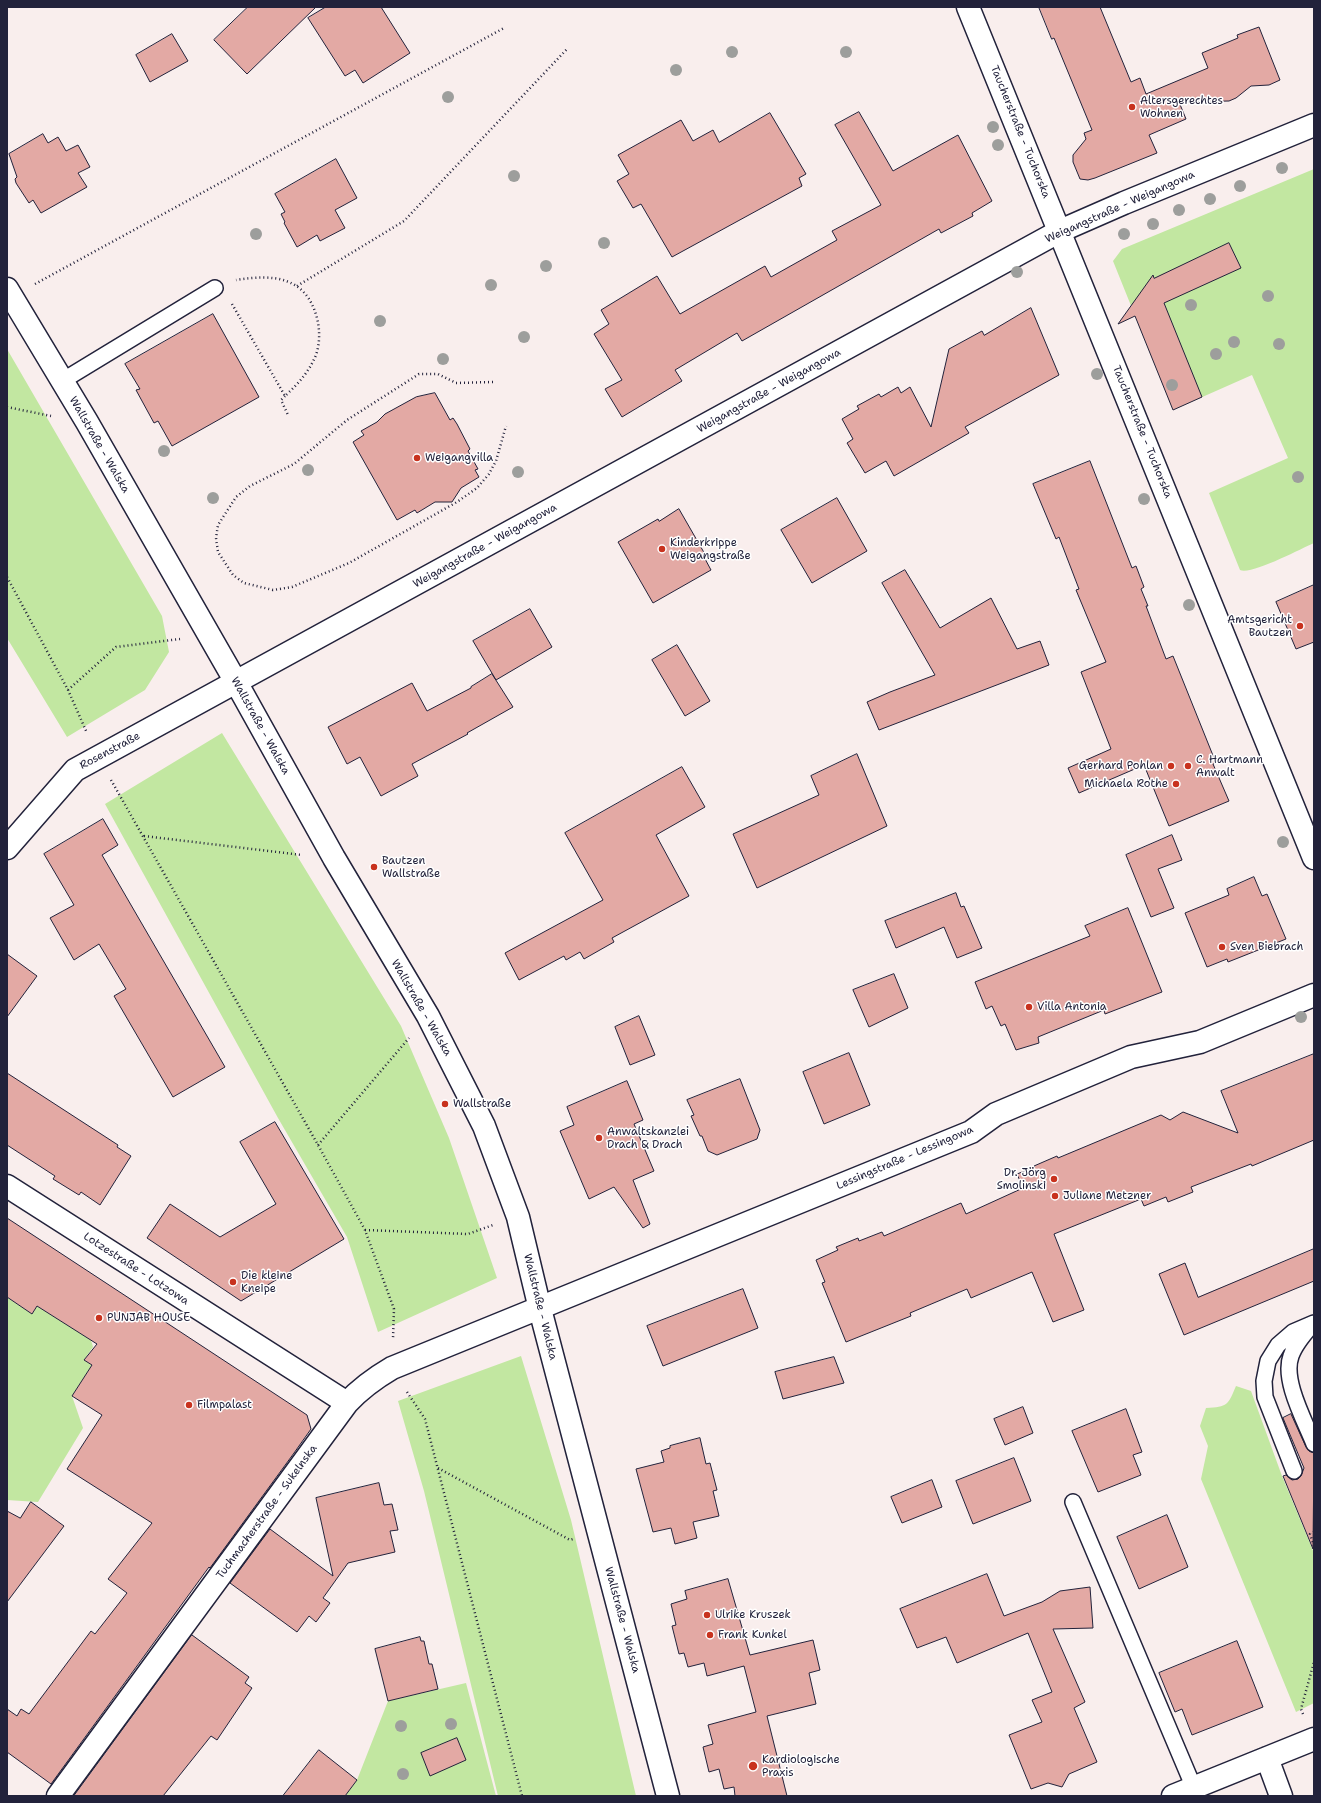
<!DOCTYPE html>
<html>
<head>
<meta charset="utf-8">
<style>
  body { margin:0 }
  #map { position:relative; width:1321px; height:1803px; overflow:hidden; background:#f9eeed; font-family:"Shantell Sans",sans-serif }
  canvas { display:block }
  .frame { position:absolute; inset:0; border:8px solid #22223b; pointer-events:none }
</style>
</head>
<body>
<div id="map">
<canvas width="1321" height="1803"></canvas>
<div class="frame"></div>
</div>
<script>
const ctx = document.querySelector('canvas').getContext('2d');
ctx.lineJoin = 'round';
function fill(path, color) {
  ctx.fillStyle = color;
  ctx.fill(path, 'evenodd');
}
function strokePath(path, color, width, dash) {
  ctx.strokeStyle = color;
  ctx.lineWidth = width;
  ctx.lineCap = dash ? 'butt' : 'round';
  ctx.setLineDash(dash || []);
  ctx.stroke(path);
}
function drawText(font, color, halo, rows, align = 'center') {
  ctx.font = font + ' "Shantell Sans",sans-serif';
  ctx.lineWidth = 3;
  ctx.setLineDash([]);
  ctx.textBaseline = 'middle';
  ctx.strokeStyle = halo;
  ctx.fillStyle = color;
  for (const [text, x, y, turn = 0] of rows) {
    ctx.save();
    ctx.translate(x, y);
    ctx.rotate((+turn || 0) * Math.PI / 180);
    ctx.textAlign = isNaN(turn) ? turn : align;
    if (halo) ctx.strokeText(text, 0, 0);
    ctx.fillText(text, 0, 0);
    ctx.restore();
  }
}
const green = new Path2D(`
  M 1314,169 L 1314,543 C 1300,549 1252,575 1240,570 L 1209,493 L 1288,458 L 1252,375 L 1173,410 L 1113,261 L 1122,249 Z
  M 7,349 L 162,616 L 169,652 L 145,690 L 67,737 L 7,638 Z
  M 222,733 L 401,1026 L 449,1138 L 497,1278 L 378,1332 L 347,1237 L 278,1118 L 105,804 Z
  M 7,1289 L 8,1298 L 32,1314 L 37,1306 L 91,1340 L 93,1347 L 84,1360 L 92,1365 L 72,1396 L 83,1428 L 38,1502 L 7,1500 Z
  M 521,1356 L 571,1520 L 636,1796 L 498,1796 L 424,1491 L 398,1401 Z
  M 1236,1386 L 1251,1391 L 1282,1476 L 1314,1553 L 1314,1703 L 1296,1712 L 1201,1479 L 1208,1446 L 1200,1426 L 1206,1408 C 1228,1407 1228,1405 1236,1386 Z
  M 466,1683 L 496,1796 L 345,1796 L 357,1780 L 388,1701 Z`);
const building = new Path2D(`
  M 248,7 L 316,7 L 247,74 L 214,40 Z
  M 326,7 L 381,7 L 410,53 L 363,83 L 355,70 L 345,76 L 308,18 Z
  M 1039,7 L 1100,7 L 1131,82 L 1140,78 L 1146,94 L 1208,68 L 1202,53 L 1238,38 L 1237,35 L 1259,27 L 1280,80 L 1269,85 L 1251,86 L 1236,98 L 1229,101 L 1179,102 L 1186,119 L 1149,135 L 1157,153 L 1095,178 L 1088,180 L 1080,179 L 1073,162 L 1073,155 L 1086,139 L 1084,133 L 1092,130 L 1054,38 L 1052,39 Z
  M 172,34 L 188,61 L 150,82 L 136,55 Z
  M 859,112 L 893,171 L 958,135 L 992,201 L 972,213 L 973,216 L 941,233 L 939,229 L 742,341 L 737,333 L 675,370 L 682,381 L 622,417 L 605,389 L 622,380 L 594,334 L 609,324 L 601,310 L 657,276 L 680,314 L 765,266 L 771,277 L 837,240 L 832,231 L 881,205 L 835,125 Z
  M 770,113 L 806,174 L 799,178 L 802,186 L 672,257 L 641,204 L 633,208 L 617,181 L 629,174 L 618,155 L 681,120 L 693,141 L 713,130 L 719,142 Z
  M 43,134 L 48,143 L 58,137 L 66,151 L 78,145 L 90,167 L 78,173 L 87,187 L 41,213 L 33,200 L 29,203 L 16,183 L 15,179 L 17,177 L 9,154 Z
  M 336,159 L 357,198 L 335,210 L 345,228 L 320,241 L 317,235 L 297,247 L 284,223 L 285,222 L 281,214 L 285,212 L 275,194 Z
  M 1229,243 L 1241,268 L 1164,303 L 1202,397 L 1173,410 L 1135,316 L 1118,324 L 1153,275 L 1154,278 Z
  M 1031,308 L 1059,375 L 965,427 L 969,433 L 894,476 L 886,461 L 865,473 L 847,443 L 853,439 L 842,419 L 859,409 L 857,406 L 879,394 L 881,397 L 898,387 L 901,393 L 910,387 L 931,427 L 949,349 L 982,331 L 984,335 Z
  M 213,314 L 259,397 L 172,446 L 158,421 L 154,423 L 136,390 L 140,389 L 125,364 Z
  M 435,393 L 450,420 L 453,418 L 457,424 L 470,449 L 468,451 L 478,469 L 475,470 L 479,477 L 461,488 L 452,502 L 435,502 L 417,513 L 415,510 L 397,520 L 353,442 L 364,435 L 361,431 L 377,422 L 385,414 L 416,397 Z
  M 1090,461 L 1132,568 L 1136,566 L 1144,587 L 1141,589 L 1148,606 L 1146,606 L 1166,659 L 1173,656 L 1216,763 L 1213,764 L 1229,801 L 1169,826 L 1144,765 L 1079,793 L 1068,768 L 1111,749 L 1081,672 L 1106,662 L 1076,590 L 1079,589 L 1059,537 L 1056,539 L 1033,484 Z
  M 837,498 L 867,551 L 812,583 L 781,530 Z
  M 679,509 L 706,556 L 704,557 L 711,570 L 653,603 L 618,542 L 658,519 L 659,521 Z
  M 905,570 L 940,628 L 991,598 L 1017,649 L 1040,641 L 1049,665 L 879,730 L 867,702 L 890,692 L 935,675 L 882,583 Z
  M 1314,585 L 1314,642 L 1296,649 L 1276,602 Z
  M 530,609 L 552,647 L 496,680 L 473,641 Z
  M 677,645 L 710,701 L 685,716 L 652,660 Z
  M 492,674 L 513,707 L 467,733 L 468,734 L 412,764 L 418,776 L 381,796 L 360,757 L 347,764 L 328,727 L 412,683 L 427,711 L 471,688 L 471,687 Z
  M 857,754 L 887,826 L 757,888 L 733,834 L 819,795 L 811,776 Z
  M 682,767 L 705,807 L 656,835 L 689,896 L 612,938 L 614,942 L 584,959 L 580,952 L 566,960 L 564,956 L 519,980 L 505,953 L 603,900 L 565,833 Z
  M 103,819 L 118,845 L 102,855 L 225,1067 L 173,1097 L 114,996 L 126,989 L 99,944 L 74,960 L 50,918 L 74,905 L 44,854 Z
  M 1172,835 L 1182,860 L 1158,869 L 1174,908 L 1151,917 L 1126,855 Z
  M 1254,877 L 1262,896 L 1267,894 L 1286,939 L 1228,962 L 1227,959 L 1207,967 L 1185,913 L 1229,895 L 1227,889 Z
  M 956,893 L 961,907 L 964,906 L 982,948 L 957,958 L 944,927 L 896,948 L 885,921 Z
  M 1128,908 L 1162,992 L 1105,1014 L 1104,1010 L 1038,1037 L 1039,1043 L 1016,1050 L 1005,1024 L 1001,1026 L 992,1006 L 986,1009 L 975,982 L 1090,936 L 1085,926 Z
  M 7,954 L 37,976 L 7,1017 Z
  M 894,974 L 908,1008 L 869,1027 L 853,990 Z
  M 639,1016 L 655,1055 L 630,1065 L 615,1027 Z
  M 849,1053 L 870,1105 L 824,1124 L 803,1072 Z
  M 1314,1054 L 1314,1140 L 1252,1166 L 1251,1164 L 1191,1187 L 1193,1192 L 1168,1202 L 1166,1197 L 1144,1206 L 1141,1199 L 1054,1234 L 1084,1310 L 1053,1322 L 1032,1272 L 971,1298 L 967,1289 L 910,1313 L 911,1316 L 846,1342 L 822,1283 L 825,1282 L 816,1260 L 838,1250 L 836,1247 L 858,1238 L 859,1241 L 882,1232 L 884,1236 L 961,1203 L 966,1214 L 1023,1188 L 1017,1174 L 1035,1167 L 1034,1166 L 1057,1156 L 1058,1158 L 1161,1115 L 1170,1120 L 1183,1112 L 1238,1133 L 1221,1091 Z
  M 7,1073 L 118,1145 L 117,1147 L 131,1156 L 100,1205 L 81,1192 L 79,1195 L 53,1179 L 55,1176 L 7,1145 Z
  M 740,1079 L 760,1130 L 757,1139 L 717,1155 L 708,1151 L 702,1136 L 700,1136 L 691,1116 L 694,1115 L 687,1100 Z
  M 627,1081 L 643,1120 L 634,1124 L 654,1171 L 633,1180 L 650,1224 L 643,1228 L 614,1187 L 589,1199 L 560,1131 L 574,1125 L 567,1107 Z
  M 275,1122 L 344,1239 L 241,1301 L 147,1238 L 170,1204 L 220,1237 L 276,1204 L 240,1142 Z
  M 7,1218 L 307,1415 L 311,1429 L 294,1453 L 210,1568 L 209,1567 L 51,1784 L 7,1752 L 7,1709 L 17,1716 L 21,1709 L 29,1714 L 91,1631 L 95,1634 L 127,1593 L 108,1579 L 152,1523 L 67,1469 L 102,1415 L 72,1396 L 92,1365 L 84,1360 L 97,1344 L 37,1306 L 32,1314 L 7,1297 Z
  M 1314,1249 L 1314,1281 L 1184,1335 L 1159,1274 L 1185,1263 L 1198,1297 Z
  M 743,1289 L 758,1328 L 663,1366 L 647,1326 Z
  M 834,1357 L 844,1383 L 783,1399 L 775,1372 Z
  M 1023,1407 L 1033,1433 L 1005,1445 L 994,1419 Z
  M 1126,1409 L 1142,1452 L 1133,1455 L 1141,1475 L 1098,1492 L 1072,1431 Z
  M 1291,1414 L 1306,1447 L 1309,1451 L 1314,1453 L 1313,1549 L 1283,1476 L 1286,1475 L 1292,1480 L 1298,1479 L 1301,1476 L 1304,1468 L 1283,1418 Z
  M 700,1438 L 706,1464 L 710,1463 L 717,1490 L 713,1491 L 719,1516 L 693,1522 L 697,1538 L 675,1544 L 671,1528 L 653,1532 L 636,1469 L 664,1462 L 661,1451 L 670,1448 L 670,1446 Z
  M 1014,1458 L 1031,1501 L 973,1524 L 956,1481 Z
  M 932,1480 L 942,1507 L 902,1523 L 891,1497 Z
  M 379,1483 L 384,1505 L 392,1504 L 398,1530 L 390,1531 L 395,1552 L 348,1563 L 323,1598 L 330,1603 L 316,1622 L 309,1616 L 297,1632 L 230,1583 L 270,1529 L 333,1576 L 316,1498 Z
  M 31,1502 L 64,1526 L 7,1602 L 7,1511 L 20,1518 Z
  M 1167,1515 L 1188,1567 L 1139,1589 L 1117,1537 Z
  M 987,1574 L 1004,1616 L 1042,1602 L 1060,1591 L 1090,1587 L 1093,1628 L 1053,1629 L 1085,1702 L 1074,1708 L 1097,1762 L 1069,1774 L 1062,1787 L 1048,1783 L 1031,1789 L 1009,1735 L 1042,1722 L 1032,1700 L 1052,1692 L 1028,1633 L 957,1663 L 946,1637 L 917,1648 L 900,1609 Z
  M 728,1579 L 750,1655 L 813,1640 L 820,1670 L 809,1673 L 816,1704 L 767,1716 L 787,1796 L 735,1796 L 734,1787 L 724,1789 L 719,1769 L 709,1772 L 703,1747 L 713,1744 L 708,1725 L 756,1712 L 744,1666 L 707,1676 L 704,1663 L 688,1667 L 684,1653 L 679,1654 L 672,1626 L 676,1625 L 671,1604 L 687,1599 L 685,1591 Z
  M 192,1635 L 249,1677 L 245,1683 L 252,1688 L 217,1740 L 211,1736 L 163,1796 L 74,1796 Z
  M 420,1637 L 421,1641 L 424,1641 L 429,1664 L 432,1664 L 438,1689 L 388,1701 L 375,1649 Z
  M 1237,1641 L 1263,1707 L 1192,1735 L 1182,1709 L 1175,1712 L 1159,1673 Z
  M 457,1738 L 466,1760 L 430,1776 L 421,1753 Z
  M 319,1750 L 357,1780 L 345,1796 L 283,1796 Z`);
const path = new Path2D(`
  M 35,284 L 504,28
  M 297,286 L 404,221 L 568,48
  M 232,304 L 285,396 C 298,384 309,372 316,355 C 320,343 320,330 317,318 C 306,276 273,274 236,280
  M 493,382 L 456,383 L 438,374 L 419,374 L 347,420 L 294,464 L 250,486 L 236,497 L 218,525 L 216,538 L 218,552 L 233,575 L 244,583 L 273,590 L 292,587 L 349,563 L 457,502 L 477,488 L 489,474 L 496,461 L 506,426
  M 285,396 L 281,400 L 288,415
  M 7,407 L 51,416
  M 7,577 L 68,690 L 87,733
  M 68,690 L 116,647 L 180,639
  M 111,780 L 318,1145 L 365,1230 L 394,1309 L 393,1339
  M 144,836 L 302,855
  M 318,1145 L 409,1038
  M 365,1230 L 468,1234 L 493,1225
  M 407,1392 L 425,1419 L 522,1796
  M 438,1468 L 570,1540 L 573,1539
  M 1314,1532 L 1310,1534 L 1314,1546
  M 1303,1714 L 1301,1709 L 1314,1662`);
const service = new Path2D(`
  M 62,381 L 215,288
  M 1312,1325 C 1304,1334 1295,1344 1291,1356 C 1282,1380 1305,1421 1314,1444
  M 1294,1471 L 1265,1397 L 1264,1381 L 1268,1361 L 1278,1345 L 1293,1332 L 1314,1323
  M 1073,1502 L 1194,1788`);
const minor = new Path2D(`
  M 7,848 L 75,770 L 1060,231 L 1124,203 L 1314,125
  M 7,1186 L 347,1403
  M 1267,1758 L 1281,1796
  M 58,1796 L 347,1403 C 360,1389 375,1378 392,1368 L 971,1132 L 996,1114 L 1131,1057 L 1200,1042 L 1314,995
  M 1173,1796 L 1314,1739`);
const tertiary = new Path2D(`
  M 968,7 L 1314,858
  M 7,289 L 87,422 L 236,682 L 334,858 L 428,1016 L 484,1126 L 518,1217 L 540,1309 L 668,1796`);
const trees = [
  [732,52],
  [846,52],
  [676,70],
  [448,97],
  [993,127],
  [998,145],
  [1282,168],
  [514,176],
  [1240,186],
  [1210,199],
  [1179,210],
  [1153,224],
  [256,234],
  [1124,234],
  [604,243],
  [546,266],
  [1017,272],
  [491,285],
  [1268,296],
  [1191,305],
  [380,321],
  [524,337],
  [1234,342],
  [1279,344],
  [1216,354],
  [443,359],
  [1097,374],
  [1172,385],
  [164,451],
  [308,470],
  [518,472],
  [1298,477],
  [213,498],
  [1144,499],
  [1189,605],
  [1283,842],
  [1301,1017],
  [451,1724],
  [401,1726],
  [403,1774]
];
const markers = [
  [1132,107,4,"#c8321e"],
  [417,458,4,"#c8321e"],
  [662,549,4,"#c8321e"],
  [1300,626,4,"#c8321e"],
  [1171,766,4,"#c8321e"],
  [1188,766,4,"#c8321e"],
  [1176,784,4,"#c8321e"],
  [374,867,4,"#c8321e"],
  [1222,947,4,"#c8321e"],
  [1029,1007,4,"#c8321e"],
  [445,1104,4,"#c8321e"],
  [599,1138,4,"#c8321e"],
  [1054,1179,4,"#c8321e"],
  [1055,1196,4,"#c8321e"],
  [233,1282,4,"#c8321e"],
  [99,1318,4,"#c8321e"],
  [189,1405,4,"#c8321e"],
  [707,1615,4,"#c8321e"],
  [710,1635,4,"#c8321e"],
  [753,1766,5,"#c8321e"]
];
const poiNames = [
  ["Altersgerechtes",1140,101],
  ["Wohnen",1140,114],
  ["Weigangvilla",425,458],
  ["Kinderkrippe",670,543],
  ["Weigangstraße",670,556],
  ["Amtsgericht",1292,620,"right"],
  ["Bautzen",1292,633,"right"],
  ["C. Hartmann",1196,760],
  ["Anwalt",1196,773],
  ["Gerhard Pohlan",1163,766,"right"],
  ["Michaela Rothe",1168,784,"right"],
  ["Bautzen",382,861],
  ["Wallstraße",382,874],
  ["Sven Biebrach",1230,947],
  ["Villa Antonia",1037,1007],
  ["Wallstraße",453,1104],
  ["Anwaltskanzlei",607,1132],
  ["Drach & Drach",607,1145],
  ["Dr. Jörg",1046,1173,"right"],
  ["Smolinski",1046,1186,"right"],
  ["Juliane Metzner",1063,1196],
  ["Die kleine",241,1276],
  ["Kneipe",241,1289],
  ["PUNJAB HOUSE",107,1318],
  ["Filmpalast",197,1405],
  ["Ulrike Kruszek",715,1615],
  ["Frank Kunkel",718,1635],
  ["Kardiologische",762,1760],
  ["Praxis",762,1773]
];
const streetNames = [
  ["Taucherstraße - Tuchorska",1020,132,68],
  ["Weigangstraße - Weigangowa",1120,207,-24],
  ["Weigangstraße - Weigangowa",769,391,-29],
  ["Taucherstraße - Tuchorska",1142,432,68],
  ["Wallstraße - Walska",99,445,60],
  ["Weigangstraße - Weigangowa",485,546,-29],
  ["Wallstraße - Walska",260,726,61],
  ["Rosenstraße",110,751,-28],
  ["Wallstraße - Walska",421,1008,60],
  ["Lessingstraße - Lessingowa",905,1158,-23],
  ["Lotzestraße - Lotzowa",136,1269,33],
  ["Wallstraße - Walska",540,1307,76],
  ["Tuchmacherstraße - Sukelnska",267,1512,-54],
  ["Wallstraße - Walska",622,1620,75]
];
fill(green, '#c2e7a1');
fill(building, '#e3a9a4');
strokePath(building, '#22223b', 1);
strokePath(service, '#22223b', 18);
strokePath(minor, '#22223b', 25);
strokePath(tertiary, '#22223b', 25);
strokePath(path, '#22223b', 2.5, [1, 3]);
strokePath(service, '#fff', 15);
strokePath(minor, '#fff', 22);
strokePath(tertiary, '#fff', 22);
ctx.fillStyle = '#9d9e9c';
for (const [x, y] of trees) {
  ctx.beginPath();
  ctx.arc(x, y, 6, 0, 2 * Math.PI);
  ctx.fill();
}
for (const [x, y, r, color] of markers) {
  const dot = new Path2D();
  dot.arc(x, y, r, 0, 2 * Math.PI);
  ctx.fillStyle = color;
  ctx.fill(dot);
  strokePath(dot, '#fff', 1.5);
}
drawText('11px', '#22223b', '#fff', poiNames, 'left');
drawText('11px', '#22223b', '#fff', streetNames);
</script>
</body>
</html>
